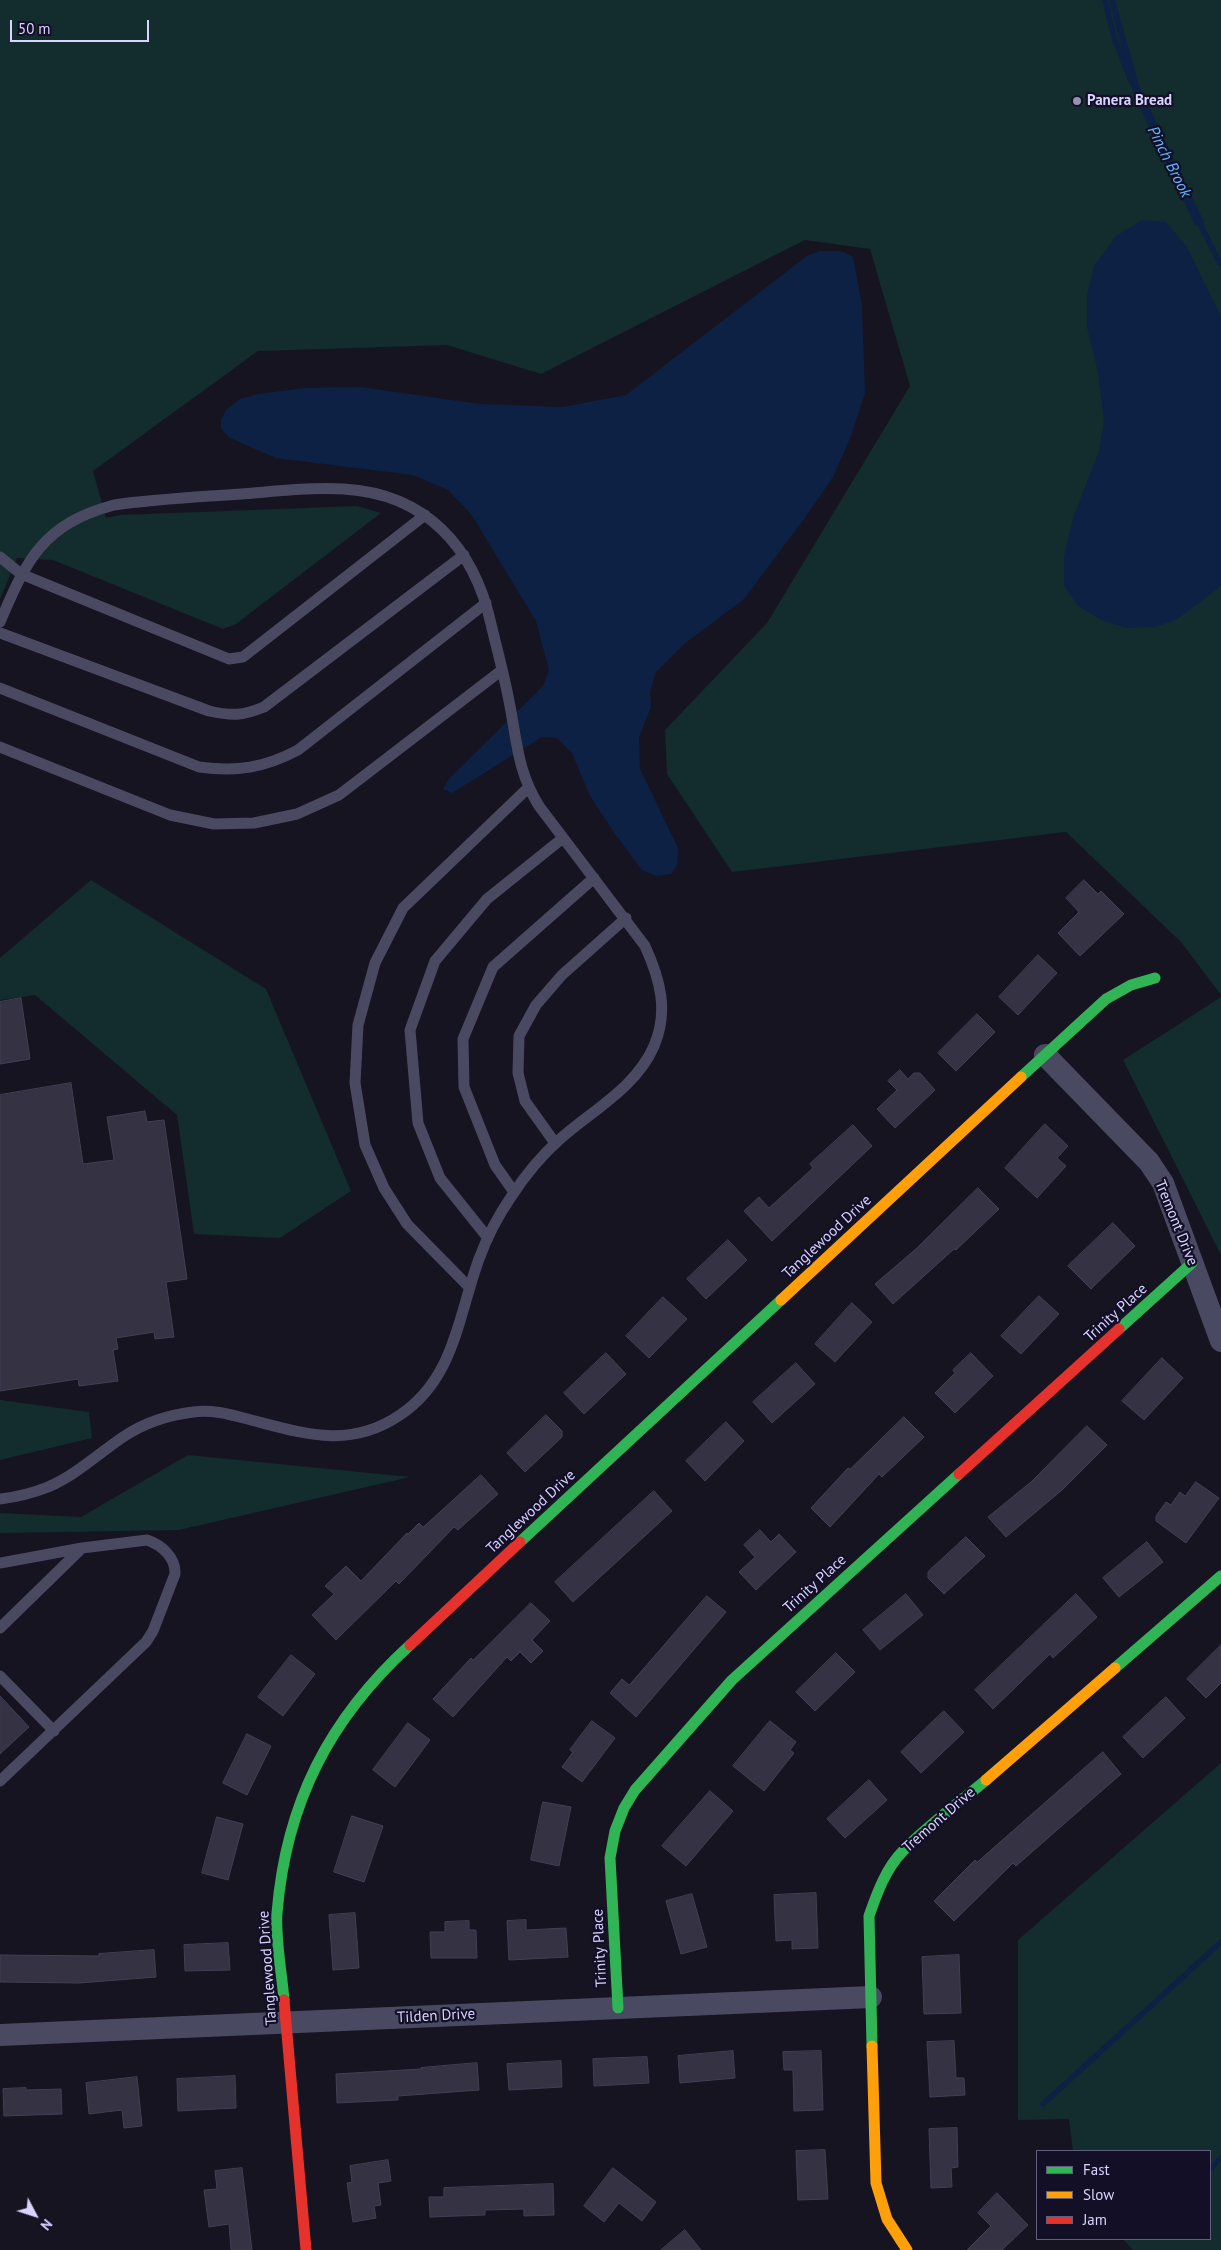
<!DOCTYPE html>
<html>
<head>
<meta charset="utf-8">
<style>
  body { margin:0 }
  #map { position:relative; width:1221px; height:2250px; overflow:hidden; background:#161421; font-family:"PT Sans",sans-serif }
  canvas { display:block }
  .legend { position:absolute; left:1036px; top:2150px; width:175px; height:90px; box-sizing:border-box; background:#130f26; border:1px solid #625e7d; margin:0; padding:6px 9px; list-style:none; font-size:15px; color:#d9d4ff }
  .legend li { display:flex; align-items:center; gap:10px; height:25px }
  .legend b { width:25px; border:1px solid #625e7d }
  .north { position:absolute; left:10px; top:2190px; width:50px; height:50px; -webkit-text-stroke:4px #130f26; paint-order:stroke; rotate:130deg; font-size:14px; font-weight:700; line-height:20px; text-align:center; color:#d9d4ff }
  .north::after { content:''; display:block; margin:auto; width:18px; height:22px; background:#d9d4ff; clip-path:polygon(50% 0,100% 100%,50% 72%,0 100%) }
  .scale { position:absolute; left:10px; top:20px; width:139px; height:22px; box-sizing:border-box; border:2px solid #d9d4ff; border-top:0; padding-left:6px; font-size:15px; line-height:18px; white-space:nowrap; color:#d9d4ff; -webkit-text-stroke:4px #130f26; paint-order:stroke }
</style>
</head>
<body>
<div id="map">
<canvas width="1221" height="2250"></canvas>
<ul class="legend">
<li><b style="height:6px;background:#30b455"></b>Fast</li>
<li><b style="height:6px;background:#ff9f0a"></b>Slow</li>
<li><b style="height:6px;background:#e5322d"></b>Jam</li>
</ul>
<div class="north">N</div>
<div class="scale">50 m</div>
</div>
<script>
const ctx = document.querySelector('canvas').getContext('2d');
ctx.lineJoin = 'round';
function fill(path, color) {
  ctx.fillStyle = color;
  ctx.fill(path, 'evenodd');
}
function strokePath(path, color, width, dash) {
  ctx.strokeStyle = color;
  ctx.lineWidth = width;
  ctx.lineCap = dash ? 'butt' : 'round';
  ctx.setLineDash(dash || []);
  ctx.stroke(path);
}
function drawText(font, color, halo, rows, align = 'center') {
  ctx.font = font + ' "PT Sans",sans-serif';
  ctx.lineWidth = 4.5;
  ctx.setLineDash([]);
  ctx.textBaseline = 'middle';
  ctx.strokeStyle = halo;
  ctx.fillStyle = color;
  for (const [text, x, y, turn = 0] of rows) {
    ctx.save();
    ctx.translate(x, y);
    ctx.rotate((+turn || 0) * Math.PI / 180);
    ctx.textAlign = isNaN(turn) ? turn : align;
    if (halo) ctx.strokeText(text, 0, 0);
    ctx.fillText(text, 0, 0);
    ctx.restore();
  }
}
const green = new Path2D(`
  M 0,0 L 1221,0 L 1221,995 L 1181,942 L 1066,832 L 732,872 L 667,774 L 665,730 L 767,623 L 910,386 L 870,249 L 805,240 L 541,374 L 447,345 L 258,351 L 93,471 L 106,518 L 120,515 L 357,506 L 381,513 L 236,624 L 223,629 L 53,560 L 17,558 L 0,599 Z
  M 91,880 L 266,989 L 351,1191 L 280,1238 L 194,1234 L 177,1115 L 35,995 L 0,1000 L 0,958 Z
  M 1221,997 L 1221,1255 L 1123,1060 Z
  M 0,1400 L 89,1412 L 92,1438 L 0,1460 Z
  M 188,1455 L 410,1477 L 179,1530 L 0,1533 L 0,1513 L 81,1517 Z
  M 1221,1763 L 1221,2250 L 1133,2250 L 1123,2239 L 1210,2239 L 1210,2151 L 1073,2151 L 1069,2119 L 1018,2120 L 1018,1940 Z`);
const water = new Path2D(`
  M 1109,0 L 1115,0 L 1140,88 L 1204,222 L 1195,225 L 1133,93 Z
  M 1142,220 L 1166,222 L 1187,247 L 1221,317 L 1221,586 L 1176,620 L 1154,627 L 1127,628 L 1101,620 L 1077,605 L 1064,585 L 1064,557 L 1073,518 L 1099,451 L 1104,421 L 1098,372 L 1087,327 L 1087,295 L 1094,266 L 1116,236 Z
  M 820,251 L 841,251 L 853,257 L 862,305 L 865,393 L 851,436 L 833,477 L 804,519 L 744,599 L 683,645 L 656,672 L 650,692 L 651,707 L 639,737 L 640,769 L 678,848 L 677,866 L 671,874 L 656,876 L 642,870 L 615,834 L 590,796 L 572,753 L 557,738 L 542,737 L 452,793 L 443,789 L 448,780 L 543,686 L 549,670 L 536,621 L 471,514 L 448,490 L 413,475 L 276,458 L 230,438 L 221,429 L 221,420 L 226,410 L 240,399 L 258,394 L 305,388 L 360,387 L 480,404 L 563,407 L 626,395 L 807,256 Z`);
const stream = new Path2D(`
  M 1105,0 L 1114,37 L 1131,81
  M 1197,218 L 1221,265
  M 1043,2104 L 1221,1942
  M 1210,2169 L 1221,2158`);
const building = new Path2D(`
  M 1084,880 L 1098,894 L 1101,891 L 1124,914 L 1080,956 L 1058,933 L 1079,912 L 1066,898 Z
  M 1038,955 L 1057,973 L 1018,1015 L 999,997 Z
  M 21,998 L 30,1059 L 0,1064 L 0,1002 Z
  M 977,1014 L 995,1032 L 956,1071 L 938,1053 Z
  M 900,1070 L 908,1079 L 914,1073 L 920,1073 L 935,1090 L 895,1128 L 877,1109 L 897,1090 L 888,1081 Z
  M 71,1083 L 83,1164 L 114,1160 L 107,1117 L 145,1111 L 147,1122 L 164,1120 L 187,1279 L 166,1282 L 174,1337 L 155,1339 L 154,1332 L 116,1338 L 118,1349 L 113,1350 L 118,1381 L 79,1386 L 78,1379 L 0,1391 L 0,1095 Z
  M 1045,1124 L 1068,1146 L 1057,1158 L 1066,1166 L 1037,1198 L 1005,1168 Z
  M 853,1125 L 872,1146 L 772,1241 L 744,1211 L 759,1197 L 769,1208 L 813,1168 L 810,1164 Z
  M 978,1188 L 999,1209 L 956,1250 L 954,1249 L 893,1304 L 875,1284 L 917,1248 Z
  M 1113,1223 L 1135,1246 L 1091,1289 L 1068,1266 Z
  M 728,1240 L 747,1260 L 706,1299 L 687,1279 Z
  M 1039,1296 L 1059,1314 L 1021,1354 L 1001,1336 Z
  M 663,1297 L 687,1319 L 649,1358 L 626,1336 Z
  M 852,1303 L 872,1322 L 835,1362 L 815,1344 Z
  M 606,1353 L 626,1374 L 584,1414 L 564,1393 Z
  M 971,1353 L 993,1376 L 955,1413 L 935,1393 L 955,1373 L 953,1370 Z
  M 1162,1358 L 1183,1378 L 1144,1420 L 1122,1401 Z
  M 796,1363 L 815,1384 L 772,1423 L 753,1402 Z
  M 546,1415 L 562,1431 L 562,1437 L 525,1472 L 507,1453 Z
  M 904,1417 L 924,1437 L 882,1477 L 879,1474 L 830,1527 L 811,1508 L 848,1468 L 850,1469 Z
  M 726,1422 L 744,1441 L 705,1481 L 686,1461 Z
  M 1087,1426 L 1107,1445 L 1062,1490 L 1006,1537 L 988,1517 L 1031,1482 Z
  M 481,1475 L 498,1494 L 458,1530 L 454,1527 L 399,1584 L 396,1581 L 336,1640 L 312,1615 L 334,1594 L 325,1586 L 346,1566 L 361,1581 L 407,1533 L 408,1534 L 419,1523 L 423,1527 Z
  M 1196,1482 L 1219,1498 L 1186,1543 L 1156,1521 L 1156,1516 L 1166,1502 L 1171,1505 L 1180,1492 L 1185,1496 Z
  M 654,1491 L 672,1511 L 573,1602 L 555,1582 Z
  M 760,1530 L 771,1542 L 779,1534 L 796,1552 L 756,1590 L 739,1572 L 755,1557 L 744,1545 Z
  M 966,1537 L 985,1556 L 944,1594 L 928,1578 L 928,1572 Z
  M 1147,1542 L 1163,1562 L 1119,1597 L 1103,1578 Z
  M 906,1594 L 923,1615 L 880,1650 L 863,1630 Z
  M 1076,1594 L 1097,1617 L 1053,1658 L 1050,1654 L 993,1709 L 975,1690 Z
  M 707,1596 L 726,1612 L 636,1717 L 610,1693 L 622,1679 L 629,1685 Z
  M 531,1603 L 550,1621 L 532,1640 L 543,1651 L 531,1663 L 520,1652 L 511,1661 L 507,1657 L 453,1717 L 433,1699 L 471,1658 L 473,1660 Z
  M 1221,1645 L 1221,1683 L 1206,1698 L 1187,1679 Z
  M 836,1653 L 855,1672 L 815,1711 L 796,1692 Z
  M 291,1655 L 315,1674 L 283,1716 L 258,1697 Z
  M 0,1696 L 29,1727 L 0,1754 Z
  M 1166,1697 L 1185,1718 L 1143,1758 L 1123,1737 Z
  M 944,1711 L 964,1732 L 921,1773 L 901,1752 Z
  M 592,1721 L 615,1738 L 582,1782 L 562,1767 L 573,1752 L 570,1750 Z
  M 770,1721 L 796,1742 L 790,1750 L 794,1753 L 764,1791 L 733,1766 Z
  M 408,1723 L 430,1740 L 395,1787 L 373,1770 Z
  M 247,1734 L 271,1746 L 247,1795 L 223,1783 Z
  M 1103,1752 L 1121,1774 L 1016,1866 L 1013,1863 L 954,1921 L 934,1901 L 975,1860 L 977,1862 Z
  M 869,1780 L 887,1800 L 845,1838 L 827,1819 Z
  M 710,1791 L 733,1811 L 686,1866 L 662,1846 Z
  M 543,1802 L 571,1807 L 559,1866 L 531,1860 Z
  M 352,1816 L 383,1826 L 364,1882 L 334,1872 Z
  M 217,1817 L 243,1824 L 228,1880 L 202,1873 Z
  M 816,1893 L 818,1948 L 792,1949 L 792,1940 L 776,1941 L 774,1895 Z
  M 692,1894 L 707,1947 L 681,1954 L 666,1901 Z
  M 355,1913 L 359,1968 L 333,1970 L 329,1915 Z
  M 526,1920 L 526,1930 L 566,1928 L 568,1957 L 509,1960 L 507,1921 Z
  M 469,1921 L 469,1930 L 476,1930 L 477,1958 L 431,1958 L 430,1932 L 445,1932 L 445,1922 Z
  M 228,1943 L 230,1970 L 185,1971 L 184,1945 Z
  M 154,1950 L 156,1977 L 79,1983 L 0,1982 L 0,1955 L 99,1956 L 99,1954 Z
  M 959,1955 L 961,2013 L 924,2014 L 922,1957 Z
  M 954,2041 L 956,2078 L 964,2078 L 965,2095 L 930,2097 L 927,2042 Z
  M 733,2051 L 735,2078 L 680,2083 L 678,2056 Z
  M 821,2051 L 823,2110 L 794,2111 L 793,2070 L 784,2070 L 783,2052 Z
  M 647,2057 L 649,2083 L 594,2086 L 593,2059 Z
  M 561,2061 L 562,2087 L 509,2090 L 507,2064 Z
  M 477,2063 L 479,2090 L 398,2096 L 398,2100 L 337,2103 L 336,2074 L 421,2069 L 421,2068 Z
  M 235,2076 L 236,2108 L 178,2111 L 177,2079 Z
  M 137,2077 L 142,2126 L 124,2128 L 122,2110 L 89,2114 L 86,2083 Z
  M 26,2088 L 26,2090 L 61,2089 L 62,2114 L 4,2116 L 3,2089 Z
  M 957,2128 L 958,2167 L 951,2168 L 952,2187 L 931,2188 L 929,2129 Z
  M 825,2150 L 828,2199 L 798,2200 L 796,2151 Z
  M 388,2160 L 391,2181 L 378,2183 L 381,2205 L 374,2206 L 376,2218 L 353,2222 L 347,2183 L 352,2182 L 350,2166 Z
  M 242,2168 L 252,2250 L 231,2250 L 229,2224 L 209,2227 L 204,2190 L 217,2189 L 215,2171 Z
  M 613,2168 L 656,2202 L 642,2221 L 619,2203 L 604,2222 L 584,2206 Z
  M 553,2184 L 554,2215 L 524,2216 L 524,2209 L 485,2210 L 485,2215 L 430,2217 L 429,2197 L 444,2197 L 444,2188 Z
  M 997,2193 L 1028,2225 L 1002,2250 L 967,2250 L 991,2226 L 978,2213 Z
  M 685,2230 L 701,2250 L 661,2250 Z`);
const lane = new Path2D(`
  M 0,557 L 21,574 L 229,659 L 243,657 L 425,515
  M 0,622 C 27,559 43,524 114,505 C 156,499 200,497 242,494 C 276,491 311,487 344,489 C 426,494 474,547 491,624 C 497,649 504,675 509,701 C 517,740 517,771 539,806 L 645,946 C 660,979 669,1011 654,1046 C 636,1088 591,1111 559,1140 C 541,1156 524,1177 511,1197 C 498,1216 487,1237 479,1259 C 458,1316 455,1378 400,1415 C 350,1449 305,1434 251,1420 C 232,1415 213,1409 193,1412 C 168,1415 144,1423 123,1437 C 98,1454 76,1475 48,1487 C 33,1493 17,1497 0,1499
  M 0,633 L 209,711 C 232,716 242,716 264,707 L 464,555
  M 0,688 L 199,767 C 237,772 264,768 298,750 L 486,603
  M 0,747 L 170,815 L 214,824 L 254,823 L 297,814 L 339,795 L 502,670
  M 555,1143 L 525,1101 L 518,1073 L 519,1036 L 536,1005 L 562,975 L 626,918
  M 514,1192 L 495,1165 L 464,1087 L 463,1039 L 493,967 L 594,878
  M 488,1238 L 440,1178 L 418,1123 L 410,1030 L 435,961 L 487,899 L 563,838
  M 470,1288 L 407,1224 L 384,1188 L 365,1145 L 355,1083 L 358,1025 L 375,963 L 403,908 L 528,788
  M 0,1563 L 82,1548 L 147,1540 C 162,1545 176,1558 175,1574 L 153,1631 L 146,1642 L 0,1781
  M 0,1628 L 82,1548
  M 0,1676 L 54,1731`);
const street = new Path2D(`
  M 1045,1055 L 1149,1162 L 1163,1183 L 1221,1341
  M 0,2035 L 871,1997`);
const fast = new Path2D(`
  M 1021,1077 L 1106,999 L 1131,985 L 1155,978
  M 1119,1329 L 1192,1263
  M 520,1542 L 781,1300
  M 1115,1668 L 1221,1576
  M 284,2000 C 282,1974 275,1938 277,1913 C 286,1803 329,1719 410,1645
  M 618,2008 L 610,1858 L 615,1831 L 624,1808 L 635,1790 L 732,1680 L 959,1474
  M 872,2046 L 869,1916 C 877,1893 886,1868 903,1851 C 928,1825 959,1803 986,1780`);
const slow = new Path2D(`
  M 781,1300 L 1021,1077
  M 986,1780 L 1115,1668
  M 872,2046 L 876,2183 L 887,2219 L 907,2250`);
const jam = new Path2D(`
  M 959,1474 L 1119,1329
  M 410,1645 L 520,1542
  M 284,2000 L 306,2250`);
const markers = [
  [1077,101,5,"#9591b1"]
];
const poiNames = [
  ["Panera Bread",1087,101]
];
const streetNames = [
  ["Tremont Drive",1176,1223,68],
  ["Tanglewood Drive",827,1237,-43],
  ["Trinity Place",1116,1313,-42],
  ["Tanglewood Drive",531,1512,-43],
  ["Trinity Place",815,1584,-42],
  ["Tremont Drive",939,1820,-41],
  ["Trinity Place",600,1948,-93],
  ["Tanglewood Drive",268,1968,-94],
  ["Tilden Drive",436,2016,-3]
];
const waterNames = [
  ["Pinch Brook",1169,162,63]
];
fill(green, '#132c2d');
fill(water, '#0d2144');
strokePath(stream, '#0d2144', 5.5);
fill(building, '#343243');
strokePath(building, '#433f54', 1);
strokePath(lane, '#4a4962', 11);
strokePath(street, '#4a4962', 22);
strokePath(fast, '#30b455', 11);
strokePath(slow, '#ff9f0a', 11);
strokePath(jam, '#e5322d', 11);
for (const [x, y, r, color] of markers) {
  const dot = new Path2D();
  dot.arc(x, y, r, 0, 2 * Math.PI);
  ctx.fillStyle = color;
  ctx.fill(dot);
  strokePath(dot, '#130f26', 2);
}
drawText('bold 15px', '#d9d4ff', '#130f26', poiNames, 'left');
drawText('15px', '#d9d4ff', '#130f26', streetNames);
drawText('italic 16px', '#62b6ff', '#130f26', waterNames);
</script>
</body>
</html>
